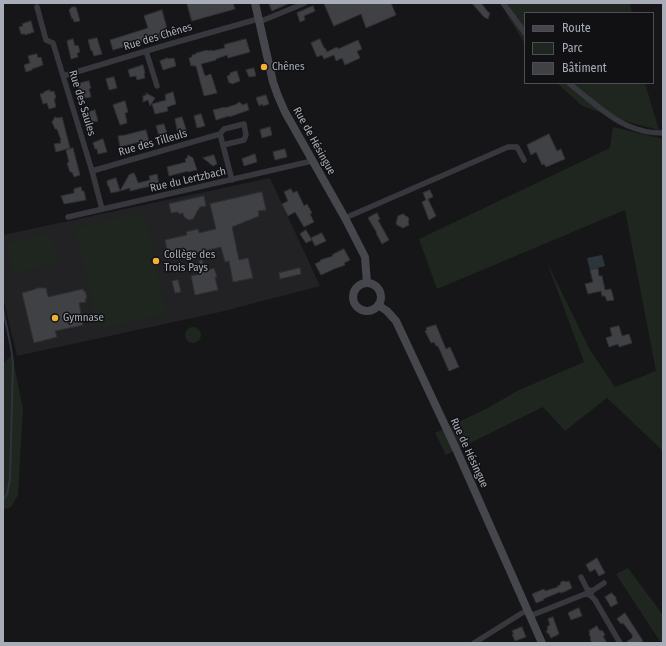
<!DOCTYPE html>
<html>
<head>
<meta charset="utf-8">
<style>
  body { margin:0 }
  #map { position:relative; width:666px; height:646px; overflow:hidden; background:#161618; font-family:"Fira Sans Condensed",sans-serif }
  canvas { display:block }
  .frame { position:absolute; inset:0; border:4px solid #a8adb8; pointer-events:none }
  .legend { position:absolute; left:524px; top:12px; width:130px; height:72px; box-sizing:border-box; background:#111113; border:1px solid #4d4f55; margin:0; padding:5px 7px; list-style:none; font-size:12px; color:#a8adb8 }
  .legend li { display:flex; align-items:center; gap:8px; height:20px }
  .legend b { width:20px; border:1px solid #4d4f55 }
</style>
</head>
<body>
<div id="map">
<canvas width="666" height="646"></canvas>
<div class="frame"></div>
<ul class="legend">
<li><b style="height:5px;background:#45474d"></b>Route</li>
<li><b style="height:11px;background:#1e261f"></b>Parc</li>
<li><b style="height:11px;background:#404145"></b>Bâtiment</li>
</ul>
</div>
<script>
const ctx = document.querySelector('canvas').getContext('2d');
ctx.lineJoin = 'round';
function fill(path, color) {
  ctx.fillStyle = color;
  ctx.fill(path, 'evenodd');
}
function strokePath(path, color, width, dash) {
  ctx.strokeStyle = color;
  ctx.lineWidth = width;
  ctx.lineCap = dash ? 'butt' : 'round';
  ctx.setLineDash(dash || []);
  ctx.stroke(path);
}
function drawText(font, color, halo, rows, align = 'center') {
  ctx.font = font + ' "Fira Sans Condensed",sans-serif';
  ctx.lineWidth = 3;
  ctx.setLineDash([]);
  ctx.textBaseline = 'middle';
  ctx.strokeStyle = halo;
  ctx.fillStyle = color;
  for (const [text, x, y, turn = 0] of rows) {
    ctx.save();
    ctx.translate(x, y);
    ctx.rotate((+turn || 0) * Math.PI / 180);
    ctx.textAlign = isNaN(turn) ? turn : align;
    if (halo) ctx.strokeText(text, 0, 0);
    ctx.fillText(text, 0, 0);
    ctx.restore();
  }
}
const built = new Path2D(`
  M 270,178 L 320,286 L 220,312 L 17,356 L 3,297 L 3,235 Z`);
const green = new Path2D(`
  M 501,3 L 630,3 L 632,13 L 525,13 L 525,44 L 509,18 Z
  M 557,83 L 645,83 L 659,130 L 632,123 L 582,106 Z
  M 613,127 L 663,139 L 663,451 L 607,398 L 565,431 L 543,407 L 446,455 L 435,433 L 488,408 L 517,391 L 584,362 L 546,260 L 590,350 L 615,387 L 656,371 L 625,210 L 437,289 L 419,239 L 610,148 Z
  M 144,212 L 167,314 L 98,330 L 75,228 Z
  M 52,233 L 59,263 L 14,273 L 7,243 Z
  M185 335a8 8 0 1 1 16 0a8 8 0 1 1-16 0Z
  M 12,355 L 23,409 L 18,495 L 11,507 L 3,510 L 3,363 Z
  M 628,568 L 663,615 L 663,643 L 661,643 L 616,574 Z`);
const water = new Path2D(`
  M 602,255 L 605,266 L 590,270 L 587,258 Z`);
const stream = new Path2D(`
  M 3,309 L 11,348 L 13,363 L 10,479 L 7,494 L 3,500`);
const building = new Path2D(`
  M 187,3 L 233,3 L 235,9 L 192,21 Z
  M 269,3 L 290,3 L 272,11 Z
  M 324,3 L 391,3 L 396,15 L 366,28 L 361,14 L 334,26 Z
  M 472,3 L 481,3 L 488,12 L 490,13 L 488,19 L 484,17 Z
  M 313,6 L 315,11 L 304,16 L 305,20 L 300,22 L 297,13 Z
  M 72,7 L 76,7 L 80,21 L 74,22 L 73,18 L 72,19 L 69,10 Z
  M 162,10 L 169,36 L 152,41 L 151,39 L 136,44 L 136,43 L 113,50 L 110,40 L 148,28 L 144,16 Z
  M 31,21 L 34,32 L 25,35 L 25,34 L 21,34 L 19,27 L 23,26 L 22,24 Z
  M 97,38 L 102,54 L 94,56 L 92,50 L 91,51 L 88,40 Z
  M 73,39 L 75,46 L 78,45 L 80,52 L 77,53 L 78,57 L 71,59 L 67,41 Z
  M 246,39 L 250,52 L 228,58 L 227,55 L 216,59 L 216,60 L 201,64 L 205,76 L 211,74 L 217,93 L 204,96 L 196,66 L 193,66 L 193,65 L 191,66 L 189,58 L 192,57 L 192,55 L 196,54 L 196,53 L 207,50 L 208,51 L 212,50 L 212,51 L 225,48 L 224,45 Z
  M 320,39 L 324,48 L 325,48 L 327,52 L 337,47 L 338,49 L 358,40 L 362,49 L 357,51 L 360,58 L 345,65 L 342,58 L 336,61 L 334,55 L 324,59 L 322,55 L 317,57 L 311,43 Z
  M 37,54 L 38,58 L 41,57 L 43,65 L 32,69 L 32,70 L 26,72 L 24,65 L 30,63 L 28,56 Z
  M 168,58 L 168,59 L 174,58 L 176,66 L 163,70 L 160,61 Z
  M 143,65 L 145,73 L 144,74 L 145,78 L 137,80 L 136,76 L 130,77 L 128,70 Z
  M 254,68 L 256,76 L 249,77 L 246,70 Z
  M 237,71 L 240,81 L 232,84 L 231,83 L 229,83 L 227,76 L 230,75 L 230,73 Z
  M 114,77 L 117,88 L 109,90 L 106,79 Z
  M 89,81 L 91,88 L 89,89 L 91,97 L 84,98 L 82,91 L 79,91 L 77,84 Z
  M 50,90 L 50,92 L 54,91 L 56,98 L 54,99 L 56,107 L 49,109 L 47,103 L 43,104 L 40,94 L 44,93 L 44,92 Z
  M 173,92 L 176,104 L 167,107 L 168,111 L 155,114 L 152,104 L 166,100 L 165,95 Z
  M 146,93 L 155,98 L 150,106 L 148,100 L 143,102 L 143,96 L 146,95 Z
  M 266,95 L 269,104 L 263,106 L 262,104 L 259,106 L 256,98 Z
  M 125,101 L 128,112 L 125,113 L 127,123 L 120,125 L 113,105 Z
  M 239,102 L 243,105 L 247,103 L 249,110 L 229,117 L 229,116 L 216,120 L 213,110 L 225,107 L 225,108 L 237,104 Z
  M 95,110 L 98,121 L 92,123 L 91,120 L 87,121 L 85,113 Z
  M 201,114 L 205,126 L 197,128 L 194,116 Z
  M 55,117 L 58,118 L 62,117 L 70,148 L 56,152 L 54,144 L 61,143 L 60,140 L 61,140 L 57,129 L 55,129 L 53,124 L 52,123 Z
  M 182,117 L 187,132 L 178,134 L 175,119 Z
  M 164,124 L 168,136 L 160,139 L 156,126 Z
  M 270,127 L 272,135 L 262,138 L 260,130 Z
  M 146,130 L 149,141 L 139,144 L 139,142 L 120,147 L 118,136 L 125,135 Z
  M 549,134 L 557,151 L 561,149 L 565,159 L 546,167 L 544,164 L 542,165 L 536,152 L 531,155 L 527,145 Z
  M 103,139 L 107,152 L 98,154 L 97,149 L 95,149 L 93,143 Z
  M 73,148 L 80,175 L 74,177 L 72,172 L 70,172 L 67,163 L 69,162 L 66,150 Z
  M 285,149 L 287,157 L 275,160 L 273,152 Z
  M 255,154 L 257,162 L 244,166 L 242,159 Z
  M 188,155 L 193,158 L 197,170 L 188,172 L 188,171 L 169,176 L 167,167 L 186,162 L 185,159 L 187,158 Z
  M 214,155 L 217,164 L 213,166 L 203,158 Z
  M 134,173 L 136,177 L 138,183 L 150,180 L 149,176 L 157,174 L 159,184 L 130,191 L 130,188 L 120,191 L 129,175 Z
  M 116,178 L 120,191 L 111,193 L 109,187 L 108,186 L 107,181 Z
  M 81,187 L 82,191 L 84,191 L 86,200 L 64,204 L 61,196 L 74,193 L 74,189 Z
  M 291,189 L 293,193 L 297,191 L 304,206 L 307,204 L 312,213 L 310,214 L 314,222 L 304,227 L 295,212 L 288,216 L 282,204 L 288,201 L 284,192 Z
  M 430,190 L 433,197 L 428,199 L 436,216 L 429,220 L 422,202 L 426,200 L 423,193 Z
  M 262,192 L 266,210 L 258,211 L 259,216 L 232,227 L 239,260 L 248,258 L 253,278 L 233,282 L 229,261 L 225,262 L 221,247 L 169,259 L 165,240 L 187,235 L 186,232 L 198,229 L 199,233 L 216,229 L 210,204 Z
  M 204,196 L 206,206 L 200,207 L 196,213 L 196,214 L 193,219 L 189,220 L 184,217 L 183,213 L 180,214 L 177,212 L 171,213 L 169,204 Z
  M 377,213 L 380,219 L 378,220 L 389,240 L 382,244 L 376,233 L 377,233 L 368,218 Z
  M 404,214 L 405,216 L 408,217 L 409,220 L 408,222 L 409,225 L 403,228 L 397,225 L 396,223 L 398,216 Z
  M 306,230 L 312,240 L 306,243 L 300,234 Z
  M 322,233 L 326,241 L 315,246 L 311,238 Z
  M 344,249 L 350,260 L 344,263 L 345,265 L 334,269 L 321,275 L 315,264 L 321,261 L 320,260 L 333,256 L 332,255 Z
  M 202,260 L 206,271 L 214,268 L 217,277 L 215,277 L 218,290 L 195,295 L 191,276 L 201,274 L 199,261 Z
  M 300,268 L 301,274 L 280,279 L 279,273 Z
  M 598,268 L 599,276 L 602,276 L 605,290 L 611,289 L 614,300 L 607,301 L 605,296 L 602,296 L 601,291 L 588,294 L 585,284 L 593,282 L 590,270 Z
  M 178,280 L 181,292 L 175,293 L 172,281 Z
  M 36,288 L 46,288 L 48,297 L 83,289 L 84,292 L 85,291 L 87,298 L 85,299 L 86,302 L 79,303 L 83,325 L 55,331 L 57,337 L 34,343 L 22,293 L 36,289 Z
  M 436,325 L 446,349 L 450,347 L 459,367 L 449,371 L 438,346 L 436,346 L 434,342 L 431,343 L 425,331 L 427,330 L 426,328 Z
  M 619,326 L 622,336 L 629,334 L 632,343 L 619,347 L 618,344 L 609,347 L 606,338 L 612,336 L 610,328 Z
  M 597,558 L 605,573 L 599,576 L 595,569 L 590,572 L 586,565 Z
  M 564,581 L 566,582 L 569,581 L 572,588 L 564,592 L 560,593 L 560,592 L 543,599 L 544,600 L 536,603 L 532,594 L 544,589 L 545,591 L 558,587 L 557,586 L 560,585 L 561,582 Z
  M 612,593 L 614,596 L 616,597 L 616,600 L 618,603 L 611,607 L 605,597 Z
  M 579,608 L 582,616 L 571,620 L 568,613 Z
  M 625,613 L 643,641 L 640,643 L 625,643 L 632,638 L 632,637 L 633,636 L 623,623 L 621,624 L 617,619 Z
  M 553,617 L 559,634 L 551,638 L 549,634 L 546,632 L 548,629 L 547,627 L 550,625 L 548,619 Z
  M 597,626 L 600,631 L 602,630 L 605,635 L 603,636 L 607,643 L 592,643 L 590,639 L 591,638 L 589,634 L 590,633 L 589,631 Z
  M 522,627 L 526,637 L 515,641 L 512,634 L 514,634 L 512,631 Z`);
const street = new Path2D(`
  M 503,3 L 525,33
  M 37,7 L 46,40 L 53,43 L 92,171 L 102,209
  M 259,22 L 305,3
  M 146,51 L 157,86
  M 63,76 L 163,46 L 258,19
  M 569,83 C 578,91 587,98 596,105 C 617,122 635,133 663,133
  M 220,134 L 232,180
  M 92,171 L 220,134 L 224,129 L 244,124 L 246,135 L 244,140 L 223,145
  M 68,217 L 312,161
  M 345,218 L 508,147 L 517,147 L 524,160
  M 581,577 L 587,589 L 592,591
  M 590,595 L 592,591 L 604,583
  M 530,616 L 585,594 L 590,595 L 595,600 L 620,643
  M 474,643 L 522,613 L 528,611`);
const secondary = new Path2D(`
  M 255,3 L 273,82 L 278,96 L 285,112 L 345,218 L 365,257 L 367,283
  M353 297a14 14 0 1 1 28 0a14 14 0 1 1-28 0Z
  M 378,305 L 387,311 L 396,321 L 457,451 L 542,643`);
const markers = [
  [264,67,4,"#f2b134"],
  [156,261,4,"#f2b134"],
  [55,318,4,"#f2b134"]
];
const streetNames = [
  ["Rue des Chênes",158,37,-17],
  ["Rue des Saules",82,103,73],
  ["Rue de Hésingue",314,141,61],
  ["Rue des Tilleuls",153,143,-16],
  ["Rue du Lertzbach",188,180,-13],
  ["Rue de Hésingue",469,453,65]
];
const poiNames = [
  ["Chênes",272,67],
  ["Collège des",164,255],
  ["Trois Pays",164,268],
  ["Gymnase",63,318]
];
fill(built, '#222225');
fill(green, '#1e261f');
fill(water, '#2c353c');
strokePath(stream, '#2c353c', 2);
fill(building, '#404145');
strokePath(building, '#303034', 1);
strokePath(street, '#37383d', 5.5);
strokePath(secondary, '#45474d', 8);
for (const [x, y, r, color] of markers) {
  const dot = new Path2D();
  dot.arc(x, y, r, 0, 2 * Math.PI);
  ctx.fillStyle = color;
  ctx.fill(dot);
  strokePath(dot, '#111113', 1.5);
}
drawText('11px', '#a8adb8', '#111113', streetNames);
drawText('11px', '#a8adb8', '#111113', poiNames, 'left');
</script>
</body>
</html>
